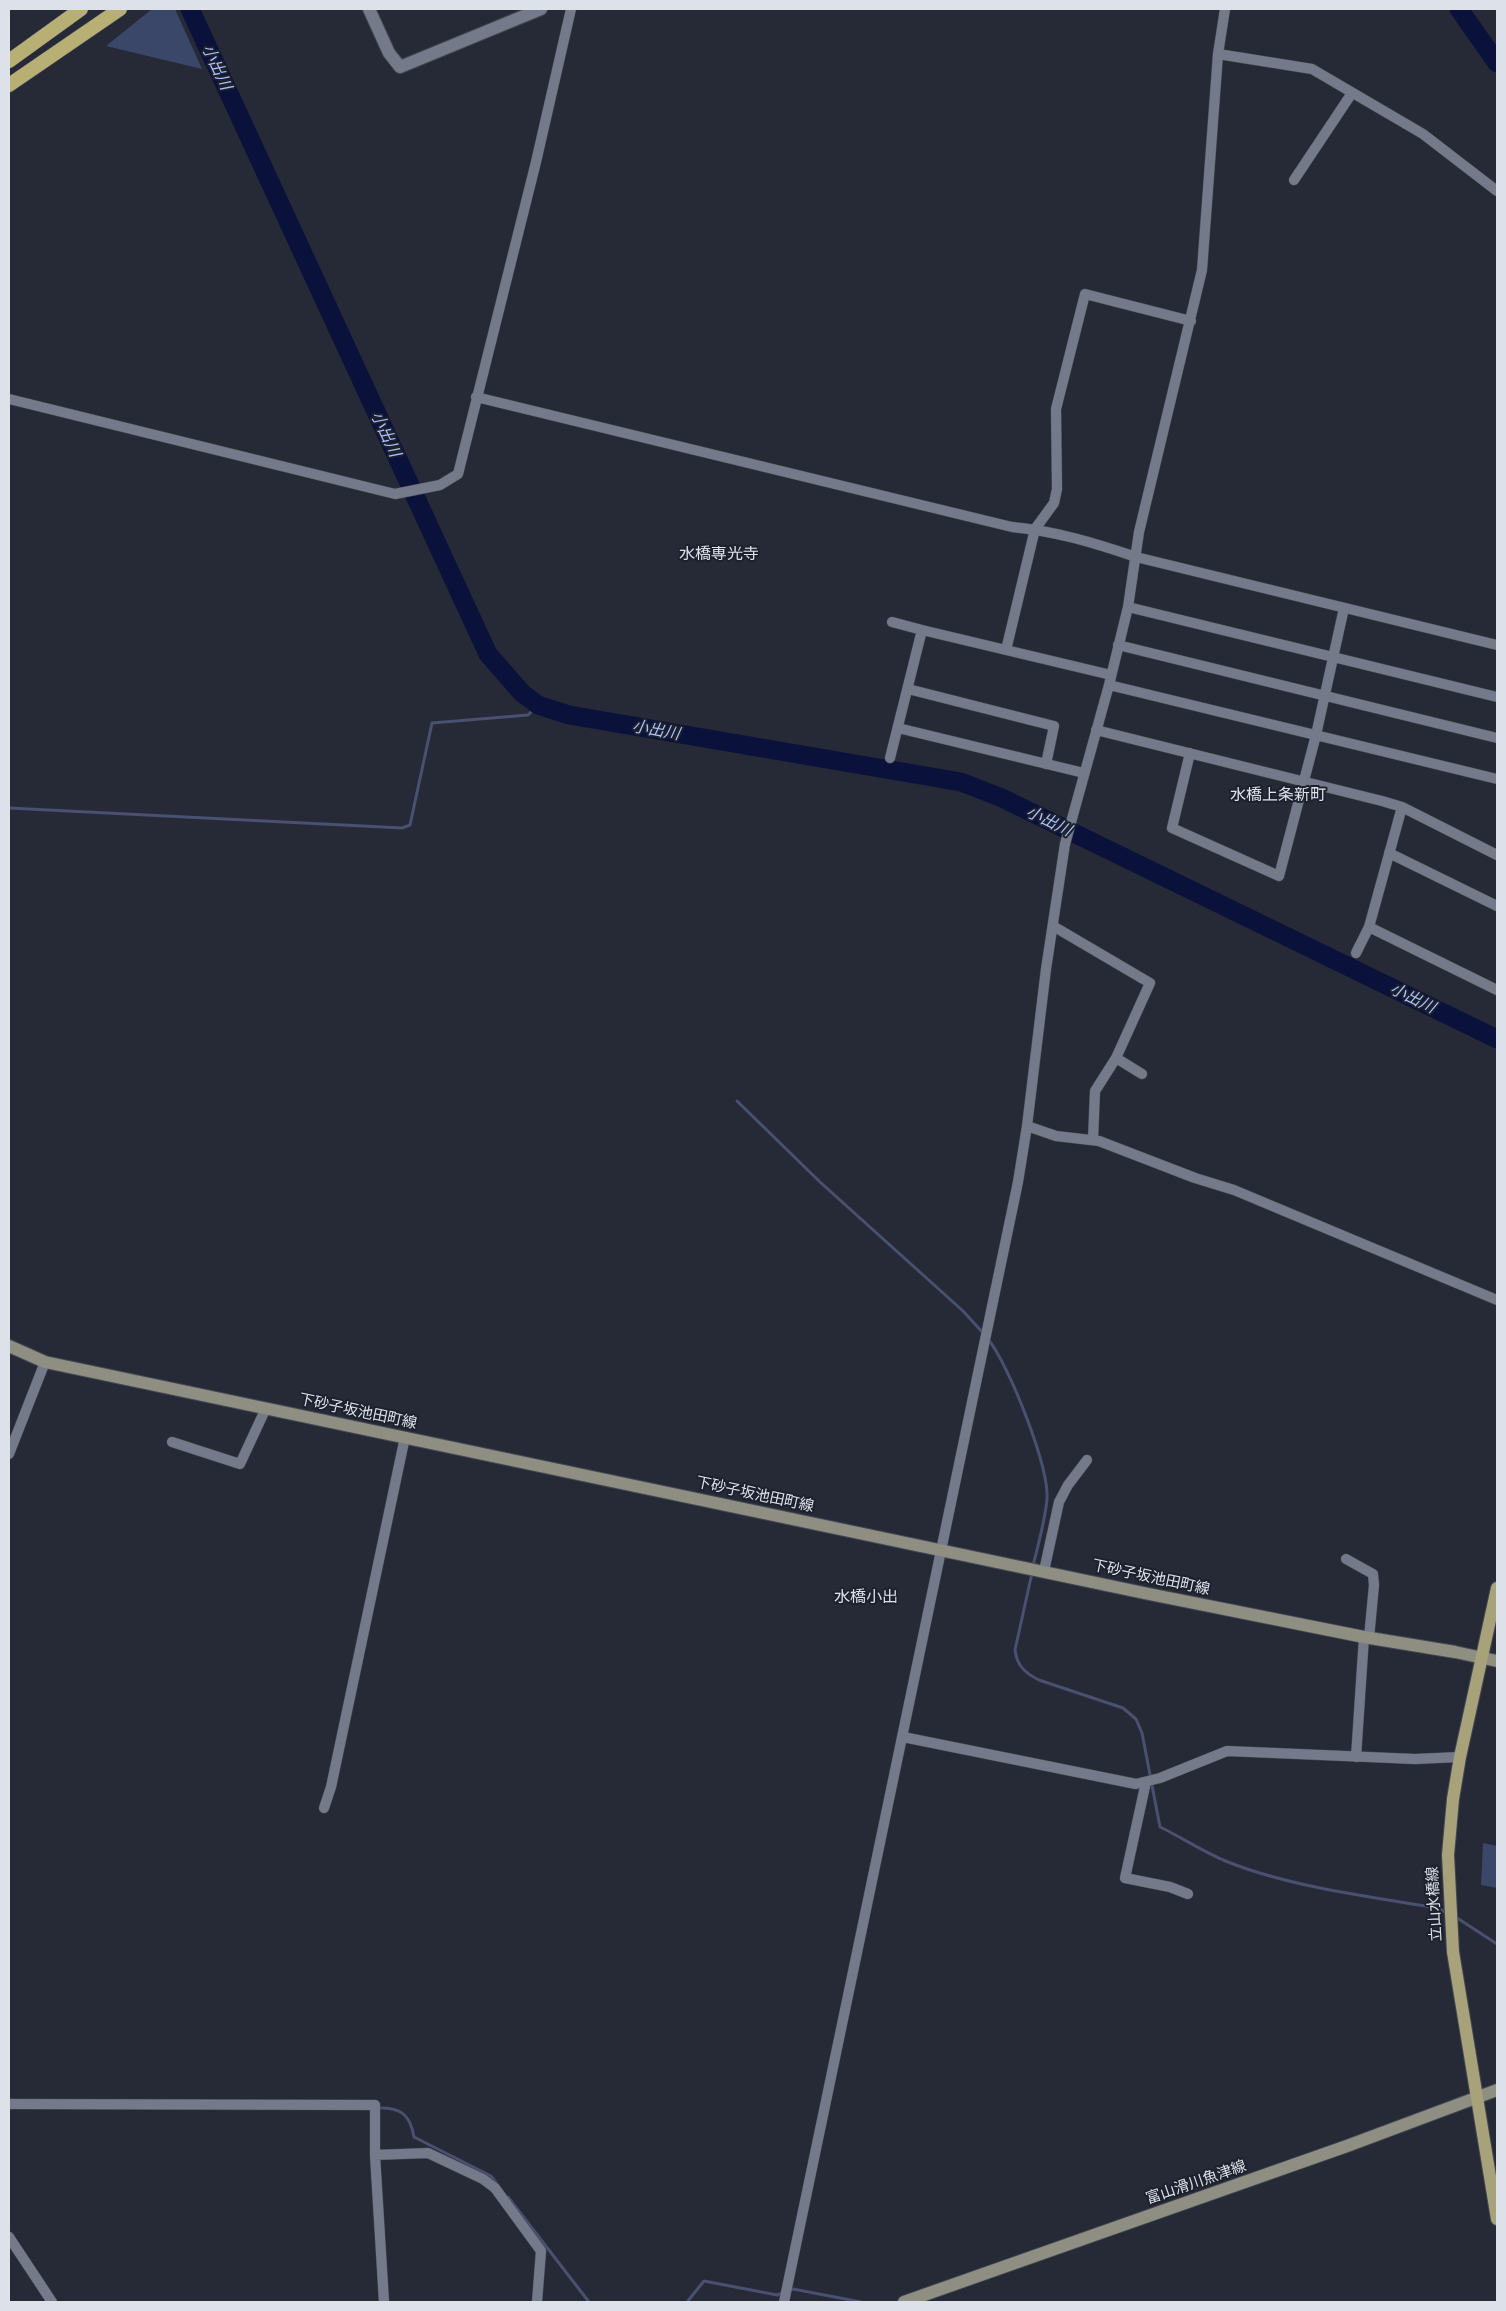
<!DOCTYPE html>
<html>
<head>
<meta charset="utf-8">
<style>
  body { margin:0 }
  #map { position:relative; width:1506px; height:2311px; overflow:hidden; background:#262a37; font-family:"Exo 2",sans-serif }
  canvas { display:block }
  .frame { position:absolute; inset:0; border:10px solid #dde1e9; pointer-events:none }
</style>
</head>
<body>
<div id="map">
<canvas width="1506" height="2311"></canvas>
<div class="frame"></div>
</div>
<script>
const ctx = document.querySelector('canvas').getContext('2d');
ctx.lineJoin = 'round';
function fill(path, color) {
  ctx.fillStyle = color;
  ctx.fill(path, 'evenodd');
}
function strokePath(path, color, width, dash) {
  ctx.strokeStyle = color;
  ctx.lineWidth = width;
  ctx.lineCap = dash ? 'butt' : 'round';
  ctx.setLineDash(dash || []);
  ctx.stroke(path);
}
function drawText(font, color, halo, rows, align = 'center') {
  ctx.font = font + ' "Exo 2","Noto Sans JP",sans-serif';
  ctx.lineWidth = 4;
  ctx.setLineDash([]);
  ctx.textBaseline = 'middle';
  ctx.strokeStyle = halo;
  ctx.fillStyle = color;
  for (const [text, x, y, turn = 0] of rows) {
    ctx.save();
    ctx.translate(x, y);
    ctx.rotate((+turn || 0) * Math.PI / 180);
    ctx.textAlign = isNaN(turn) ? turn : align;
    if (halo) ctx.strokeText(text, 0, 0);
    ctx.fillText(text, 0, 0);
    ctx.restore();
  }
}
const green = new Path2D(`
  M 152,9 L 175,9 L 202,69 L 106,46 Z
  M 1483,1843 L 1497,1846 L 1497,1888 L 1481,1885 Z`);
const stream = new Path2D(`
  M 9,808 L 402,828 L 410,825 L 432,723 L 528,715 L 538,705
  M 737,1101 L 820,1182 L 963,1311 L 984,1334
  M 988,1339 C 1009,1365 1049,1466 1047,1499 C 1045,1521 1038,1545 1033,1566
  M 1032,1573 L 1015,1650 C 1017,1666 1025,1673 1039,1680 L 1123,1708 L 1136,1719 L 1142,1733 L 1160,1827 C 1183,1838 1205,1853 1228,1862 C 1291,1887 1371,1897 1438,1908 L 1448,1914
  M 1454,1916 L 1497,1944
  M 377,2108 C 399,2107 410,2113 414,2137 L 491,2176 L 497,2184
  M 508,2197 L 589,2302
  M 687,2302 L 704,2281 L 777,2295 L 793,2289 L 861,2302`);
const river = new Path2D(`
  M 190,9 L 488,654 L 522,693 L 538,705 L 569,715 L 961,782 L 1002,798 L 1497,1039
  M 1459,9 L 1497,63`);
const minor = new Path2D(`
  M 1218,54 L 1312,69 L 1423,134 L 1497,191
  M 1294,180 L 1352,93
  M 476,397 L 1012,527 C 1055,531 1095,543 1136,557 L 1497,645
  M 9,399 L 395,494 L 440,485 L 458,474 L 536,162 L 571,9
  M 1128,607 L 1497,697
  M 922,630 L 1006,650 L 1035,529 L 1054,503 L 1057,489 L 1056,409 L 1085,294 L 1191,321
  M 1118,645 L 1497,738
  M 1006,650 L 1111,675
  M 1109,685 L 1497,779
  M 908,689 L 1054,726 L 1046,764
  M 898,728 L 1084,773
  M 1096,730 L 1382,801 L 1402,807 L 1497,855
  M 1190,753 L 1172,828 L 1279,876 L 1316,735 L 1344,608
  M 890,758 L 922,630 L 892,622
  M 1389,853 L 1497,906
  M 1053,926 L 1150,983 L 1116,1058
  M 1369,927 L 1497,990
  M 1356,953 L 1369,927 L 1402,807
  M 1027,1126 L 1056,1136 L 1099,1141 L 1195,1178 L 1234,1190 L 1497,1300
  M 1093,1140 L 1095,1091 L 1116,1058 L 1142,1074
  M 172,1442 L 240,1464 L 266,1408
  M 9,1454 L 45,1362
  M 1346,1559 L 1373,1574 L 1374,1585 L 1369,1638
  M 1044,1571 L 1059,1502 L 1068,1485 L 1087,1460
  M 903,1737 L 1136,1784 L 1160,1778 L 1227,1751 L 1415,1759 L 1460,1757
  M 1356,1757 L 1364,1637
  M 1146,1782 L 1125,1878 L 1170,1887 L 1188,1894
  M 324,1808 L 331,1787 L 405,1437
  M 9,2104 L 375,2105 L 375,2155 L 384,2302
  M 375,2155 L 428,2153 L 483,2179 L 495,2188 L 541,2251 L 537,2302
  M 9,2237 L 52,2302
  M 784,2302 L 1018,1182 L 1027,1126 L 1046,969 L 1065,844 L 1109,685 L 1128,607 L 1139,532 L 1202,270 L 1218,54 L 1225,9`);
const tertiary = new Path2D(`
  M 369,9 L 389,53 L 400,67 L 541,9`);
const secondary = new Path2D(`
  M 9,1346 L 45,1362 L 1144,1593 L 1364,1637 L 1455,1652 L 1497,1661
  M 904,2302 L 1347,2146 L 1497,2090`);
const primary = new Path2D(`
  M 1497,1588 L 1460,1757 L 1453,1799 L 1448,1855 L 1453,1952 L 1497,2219`);
const trunk = new Path2D(`
  M 9,61 L 81,9
  M 9,85 L 120,9`);
const streetNames = [
  ["下砂子坂池田町線",358,1411,12],
  ["下砂子坂池田町線",755,1494,12],
  ["下砂子坂池田町線",1151,1577,12],
  ["立山水橋線",1434,1904,-93],
  ["富山滑川魚津線",1196,2182,-19]
];
const waterNames = [
  ["小出川",217,67,65],
  ["小出川",386,434,65],
  ["小出川",656,730,10],
  ["小出川",1049,821,26],
  ["小出川",1413,998,26]
];
const neighbourhoodNames = [
  ["水橋専光寺",719,554],
  ["水橋上条新町",1278,795],
  ["水橋小出",866,1597]
];
fill(green, '#3b4769');
strokePath(stream, '#495070', 3);
strokePath(river, '#0a123c', 19);
strokePath(minor, '#454953', 11);
strokePath(tertiary, '#454953', 14);
strokePath(secondary, '#454953', 14);
strokePath(primary, '#454953', 14);
strokePath(trunk, '#454953', 15);
strokePath(minor, '#747a89', 10);
strokePath(tertiary, '#747a89', 12);
strokePath(secondary, '#8e8e82', 12);
strokePath(primary, '#a7a27a', 12);
strokePath(trunk, '#b8af75', 14);
drawText('15px', '#dde1e9', '#1c212d', streetNames);
drawText('italic 16px', '#acc1fd', '#1c212d', waterNames);
drawText('16px', '#dde1e9', '#1c212d', neighbourhoodNames);
</script>
</body>
</html>
